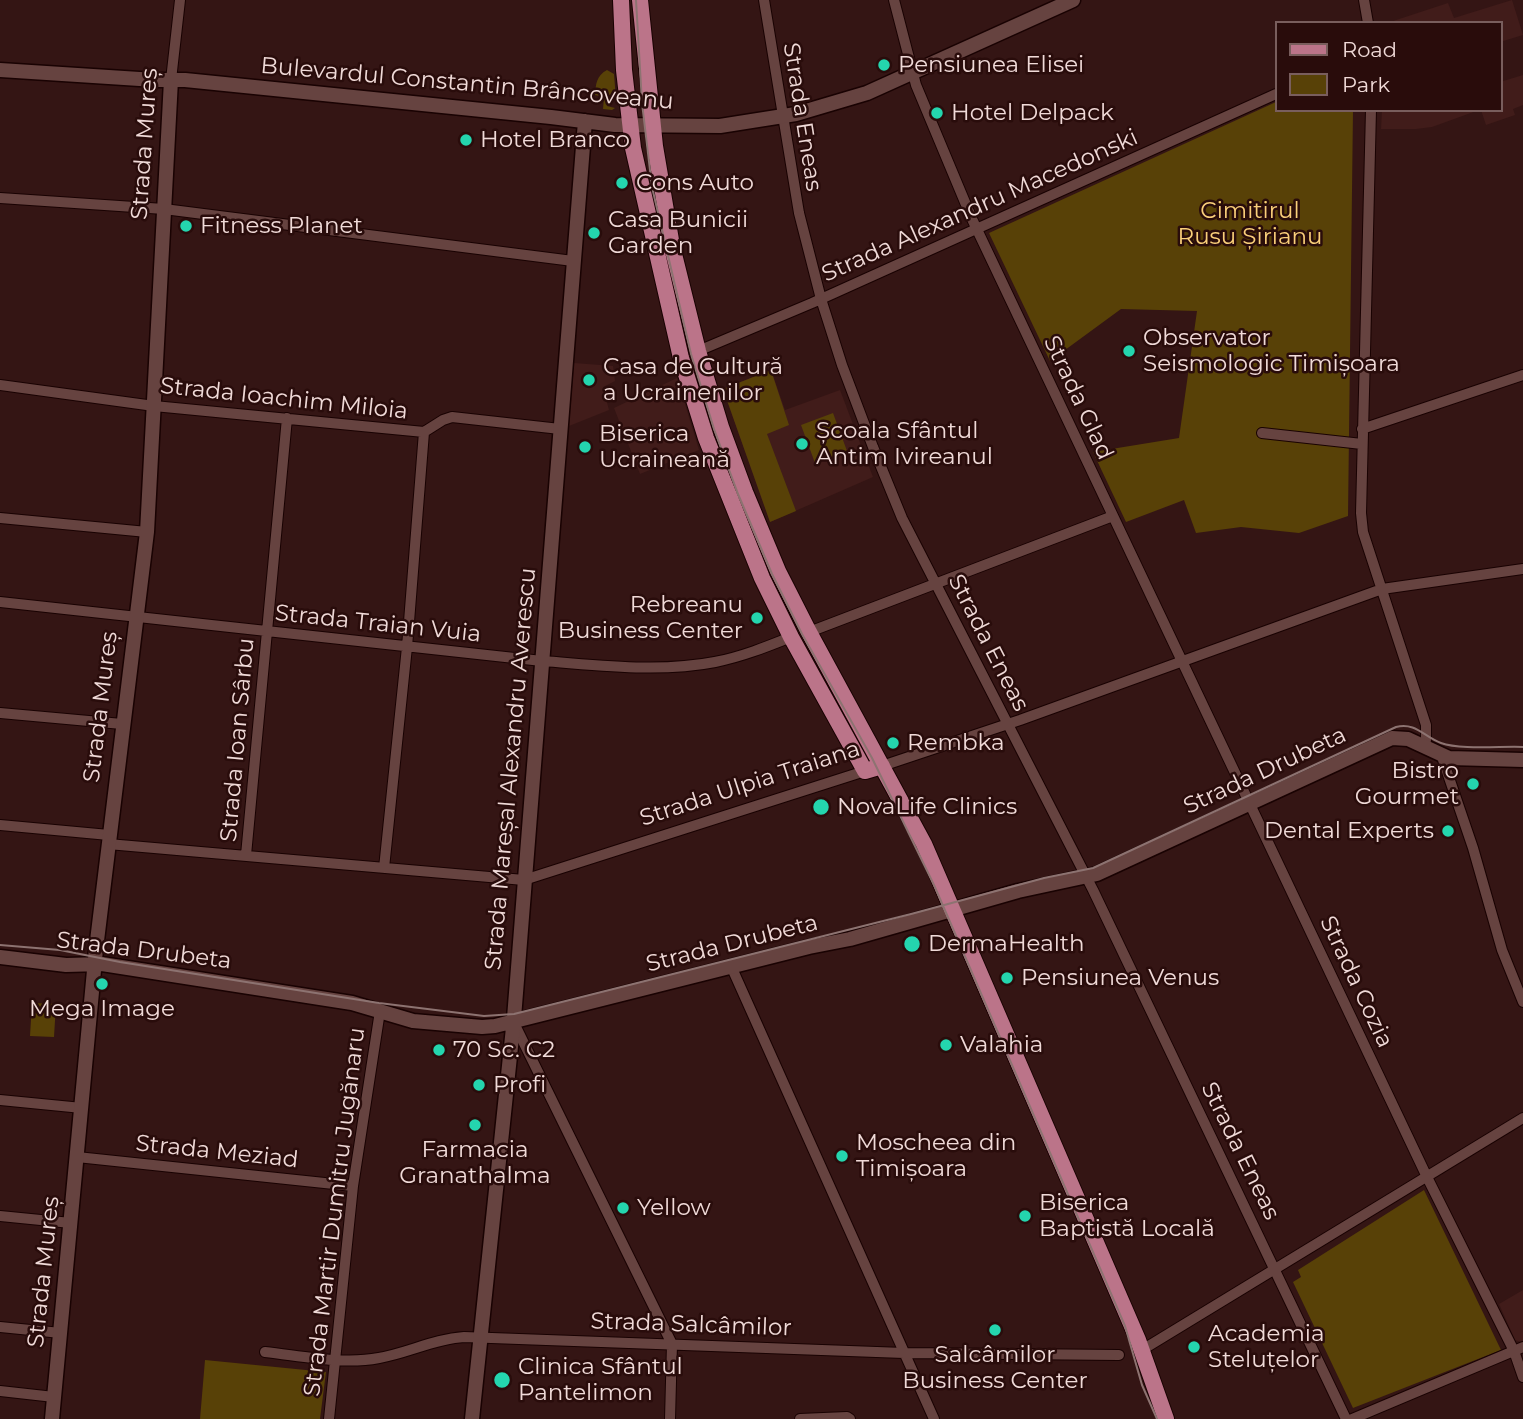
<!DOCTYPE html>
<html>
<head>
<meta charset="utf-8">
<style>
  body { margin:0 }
  #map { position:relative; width:1523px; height:1419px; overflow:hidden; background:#341514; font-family:Montserrat,sans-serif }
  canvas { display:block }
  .legend { position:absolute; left:1275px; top:21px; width:228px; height:91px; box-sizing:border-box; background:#290c0b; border:2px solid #795e5d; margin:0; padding:9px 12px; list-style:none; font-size:21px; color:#f0dad8 }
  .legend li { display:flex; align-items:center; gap:14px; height:35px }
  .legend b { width:35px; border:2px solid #795e5d }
</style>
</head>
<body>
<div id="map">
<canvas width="1523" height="1419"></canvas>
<ul class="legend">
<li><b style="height:9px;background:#bb7489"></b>Road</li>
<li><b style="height:19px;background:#584107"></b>Park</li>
</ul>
</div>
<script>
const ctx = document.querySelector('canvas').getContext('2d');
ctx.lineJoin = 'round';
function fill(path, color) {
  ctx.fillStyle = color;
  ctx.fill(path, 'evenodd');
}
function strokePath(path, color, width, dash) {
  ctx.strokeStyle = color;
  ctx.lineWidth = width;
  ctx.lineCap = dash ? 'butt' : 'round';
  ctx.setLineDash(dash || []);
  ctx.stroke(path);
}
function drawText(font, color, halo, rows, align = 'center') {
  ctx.font = font + ' Montserrat,sans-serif';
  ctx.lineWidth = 5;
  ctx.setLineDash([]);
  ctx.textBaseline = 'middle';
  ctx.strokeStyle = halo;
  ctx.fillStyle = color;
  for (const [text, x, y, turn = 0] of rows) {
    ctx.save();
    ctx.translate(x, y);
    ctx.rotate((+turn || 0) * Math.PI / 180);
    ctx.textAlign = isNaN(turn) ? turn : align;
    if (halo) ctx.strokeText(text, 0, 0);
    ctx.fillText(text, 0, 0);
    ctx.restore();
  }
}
const built = new Path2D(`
  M 1512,0 L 1523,35 L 1500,42 L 1500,23 L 1387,23 L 1448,3 L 1454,18 Z
  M 1523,75 L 1523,105 L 1513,109 L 1515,115 L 1486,125 L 1481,110 L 1500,110 L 1500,82 Z
  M 1382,110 L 1479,110 L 1432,127 L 1416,129 L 1381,129 Z
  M 574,363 L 613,366 L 615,381 L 603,387 L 609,410 L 569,426 Z
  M 771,370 L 785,410 L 840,390 L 873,477 L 770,522 L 723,389 Z
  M 677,378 L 699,450 L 640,474 L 614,408 Z
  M 1523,1290 L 1523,1341 L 1521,1342 L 1515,1340 L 1499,1304 Z`);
const green = new Path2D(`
  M 607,70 L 614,74 L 616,99 L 609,98 L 607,106 L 615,108 L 612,110 L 603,109 L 604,97 L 595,95 C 596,84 596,76 607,70 Z
  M 1276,102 L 1276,110 L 1353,110 L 1348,516 L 1299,533 L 1241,527 L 1196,533 L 1184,500 L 1126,522 L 1093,452 L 1179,438 L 1197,311 L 1121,309 L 1050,361 L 989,233 Z
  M 771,370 L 789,425 L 767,434 L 796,511 L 770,522 L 723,389 Z
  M 833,413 L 847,451 L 815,463 L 801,425 Z
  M 32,1003 L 56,1004 L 54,1037 L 30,1036 Z
  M 1424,1190 L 1501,1350 L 1353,1408 L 1293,1282 L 1301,1277 L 1298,1270 Z
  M 205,1360 L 326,1372 L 320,1419 L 200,1419 Z`);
const street = new Path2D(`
  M 764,0 L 799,213 L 821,299 L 842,365 L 873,447 L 902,518 L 1093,890 L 1346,1419
  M 894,0 L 916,85 L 972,219 L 1427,1177 L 1514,1351 L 1523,1377
  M 1364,0 L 1368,23
  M 171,80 L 180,0
  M 1371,110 L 1361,513 L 1363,532 L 1426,725 L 1426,740 L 1422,746
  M 0,198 L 164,209 L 573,261
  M 698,351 L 812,303 L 1276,94
  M 0,385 L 154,406 L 424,432 L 443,420 L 452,417 L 560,429
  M 1362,429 L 1523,375
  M 1262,433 L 1362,444
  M 0,518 L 147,532
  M 0,602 L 542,661 C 598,665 659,673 715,662 C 741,657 766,647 791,637
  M 809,632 L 1113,516
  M 0,713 L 122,724
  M 1442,757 L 1473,848 L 1502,950 L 1523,1002
  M 882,766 L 1020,720 L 1382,589 L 1523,569
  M 0,825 L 109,835
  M 108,844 L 524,880 L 865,771
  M 246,855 L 287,418
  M 384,868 L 407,647 L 424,432
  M 731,966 L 934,1419
  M 514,1023 L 672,1344 L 670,1419
  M 0,1100 L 82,1108
  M 77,1157 L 353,1186
  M 0,1216 L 71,1223
  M 0,1327 L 61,1333
  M 1142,1350 L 1523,1118
  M 265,1352 C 302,1356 343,1365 379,1358 C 408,1353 434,1339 464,1337 L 904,1353 L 1119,1355
  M 0,1391 L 54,1397
  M 329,1419 L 353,1186 L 380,1011
  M 800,1419 L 847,1417 L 850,1419
  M 1352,1419 L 1523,1347`);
const secondary = new Path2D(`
  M 0,70 L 155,80 L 185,80 L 551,117 L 615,125 L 720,126 L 796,114 L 867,93 L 1073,0
  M 0,957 L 66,965 L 102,964 L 352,1003 L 413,1021 L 482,1027 L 495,1026 L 809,947 L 850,939 L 1018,891 L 1097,874 L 1392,738 L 1408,739 L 1449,758 L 1523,760
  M 52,1419 L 96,949 L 147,532 L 171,80
  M 472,1419 L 514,1018 L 585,121`);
const primary = new Path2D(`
  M 621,0 L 624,70 L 633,148 L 681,358 L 706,438 L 762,578 L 791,637 L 865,771 L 882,766
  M 640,0 L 655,146 L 672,246 L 698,351 L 721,427 L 745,492 L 778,571 L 809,632 L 924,844 L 1138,1340 L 1166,1419`);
const tram = new Path2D(`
  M 636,0 L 642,103 L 652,187 L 691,354 L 714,429 L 738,494 L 772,574 L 802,634 L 872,758 L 934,885 L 1125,1326 L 1142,1385 L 1157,1419
  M 0,945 L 60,950 L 120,962 L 379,1003 L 484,1016 L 514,1014 L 911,914 L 1044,878 L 1093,868 L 1396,727 C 1416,722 1424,737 1441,743 C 1460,750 1502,746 1523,747`);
const markers = [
  [884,65,7,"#24d5ae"],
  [937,113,7,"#24d5ae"],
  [466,140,7,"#24d5ae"],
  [622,183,7,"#24d5ae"],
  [186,226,7,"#24d5ae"],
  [594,233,7,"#24d5ae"],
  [1129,351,7,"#24d5ae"],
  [589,380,7,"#24d5ae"],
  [802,444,7,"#24d5ae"],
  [585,447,7,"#24d5ae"],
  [757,618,7,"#24d5ae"],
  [893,743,7,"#24d5ae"],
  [1473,784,7,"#24d5ae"],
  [821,807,9,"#24d5ae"],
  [1448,831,7,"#24d5ae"],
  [912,944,9,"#24d5ae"],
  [1007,978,7,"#24d5ae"],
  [102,984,7,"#24d5ae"],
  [946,1045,7,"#24d5ae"],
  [439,1050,7,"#24d5ae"],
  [479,1085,7,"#24d5ae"],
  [475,1125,7,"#24d5ae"],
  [842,1156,7,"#24d5ae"],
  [623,1208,7,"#24d5ae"],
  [1025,1216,7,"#24d5ae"],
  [995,1330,7,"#24d5ae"],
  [1194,1347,7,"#24d5ae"],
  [502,1380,9,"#24d5ae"]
];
const poiNames = [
  ["Pensiunea Elisei",898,65],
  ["Hotel Delpack",951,113],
  ["Hotel Branco",480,140],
  ["Cons Auto",636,183],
  ["Casa Bunicii",608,220],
  ["Garden",608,246],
  ["Fitness Planet",200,226],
  ["Observator",1143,338],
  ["Seismologic Timișoara",1143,364],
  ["Casa de Cultură",603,367],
  ["a Ucrainenilor",603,393],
  ["Școala Sfântul",816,431],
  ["Antim Ivireanul",816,457],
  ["Biserica",599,434],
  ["Ucraineană",599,460],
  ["Rebreanu",743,605,"right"],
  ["Business Center",743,631,"right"],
  ["Rembka",907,743],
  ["Bistro",1459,771,"right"],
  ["Gourmet",1459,797,"right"],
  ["NovaLife Clinics",837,807],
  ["Dental Experts",1434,831,"right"],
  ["DermaHealth",928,944],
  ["Pensiunea Venus",1021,978],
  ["Mega Image",102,1009,"center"],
  ["Valahia",960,1045],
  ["70 Sc. C2",453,1050],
  ["Profi",493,1085],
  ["Moscheea din",856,1143],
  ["Timișoara",856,1169],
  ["Farmacia",475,1150,"center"],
  ["Granathalma",475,1176,"center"],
  ["Biserica",1039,1203],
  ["Baptistă Locală",1039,1229],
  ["Yellow",637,1208],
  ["Academia",1208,1334],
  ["Steluțelor",1208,1360],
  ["Salcâmilor",995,1355,"center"],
  ["Business Center",995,1381,"center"],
  ["Clinica Sfântul",518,1367],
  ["Pantelimon",518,1393]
];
const streetNames = [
  ["Bulevardul Constantin Brâncoveanu",467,84,5],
  ["Strada Eneas",802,117,81],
  ["Strada Mureș",145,144,-86],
  ["Strada Alexandru Macedonski",980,206,-24],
  ["Strada Glad",1078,398,65],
  ["Strada Ioachim Miloia",284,399,6],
  ["Strada Traian Vuia",378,624,6],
  ["Strada Eneas",988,643,63],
  ["Strada Mureș",101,707,-83],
  ["Strada Ioan Sârbu",238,740,-85],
  ["Strada Mareșal Alexandru Averescu",511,769,-85],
  ["Strada Drubeta",1265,771,-25],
  ["Strada Ulpia Traiana",750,784,-18],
  ["Strada Drubeta",732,944,-14],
  ["Strada Drubeta",144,951,7],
  ["Strada Cozia",1356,982,65],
  ["Strada Eneas",1240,1151,64],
  ["Strada Meziad",217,1152,6],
  ["Strada Martir Dumitru Jugănaru",335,1212,-83],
  ["Strada Mureș",44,1272,-84],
  ["Strada Salcâmilor",691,1325,2]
];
const parkNames = [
  ["Cimitirul",1250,211],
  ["Rusu Șirianu",1250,237]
];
fill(built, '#411c1a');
fill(green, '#584107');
strokePath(street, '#190202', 12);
strokePath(secondary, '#190202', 17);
strokePath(primary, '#190202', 18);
strokePath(street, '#664340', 10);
strokePath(secondary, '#664340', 14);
strokePath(primary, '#bb7489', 16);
strokePath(tram, '#8d7371', 2);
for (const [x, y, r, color] of markers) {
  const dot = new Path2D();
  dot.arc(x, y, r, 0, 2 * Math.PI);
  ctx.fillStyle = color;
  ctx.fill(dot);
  strokePath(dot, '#290c0b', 2.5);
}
drawText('23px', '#f0dad8', '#290c0b', poiNames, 'left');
drawText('23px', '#f0dad8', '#290c0b', streetNames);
drawText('23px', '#facf7a', '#290c0b', parkNames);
</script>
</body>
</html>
